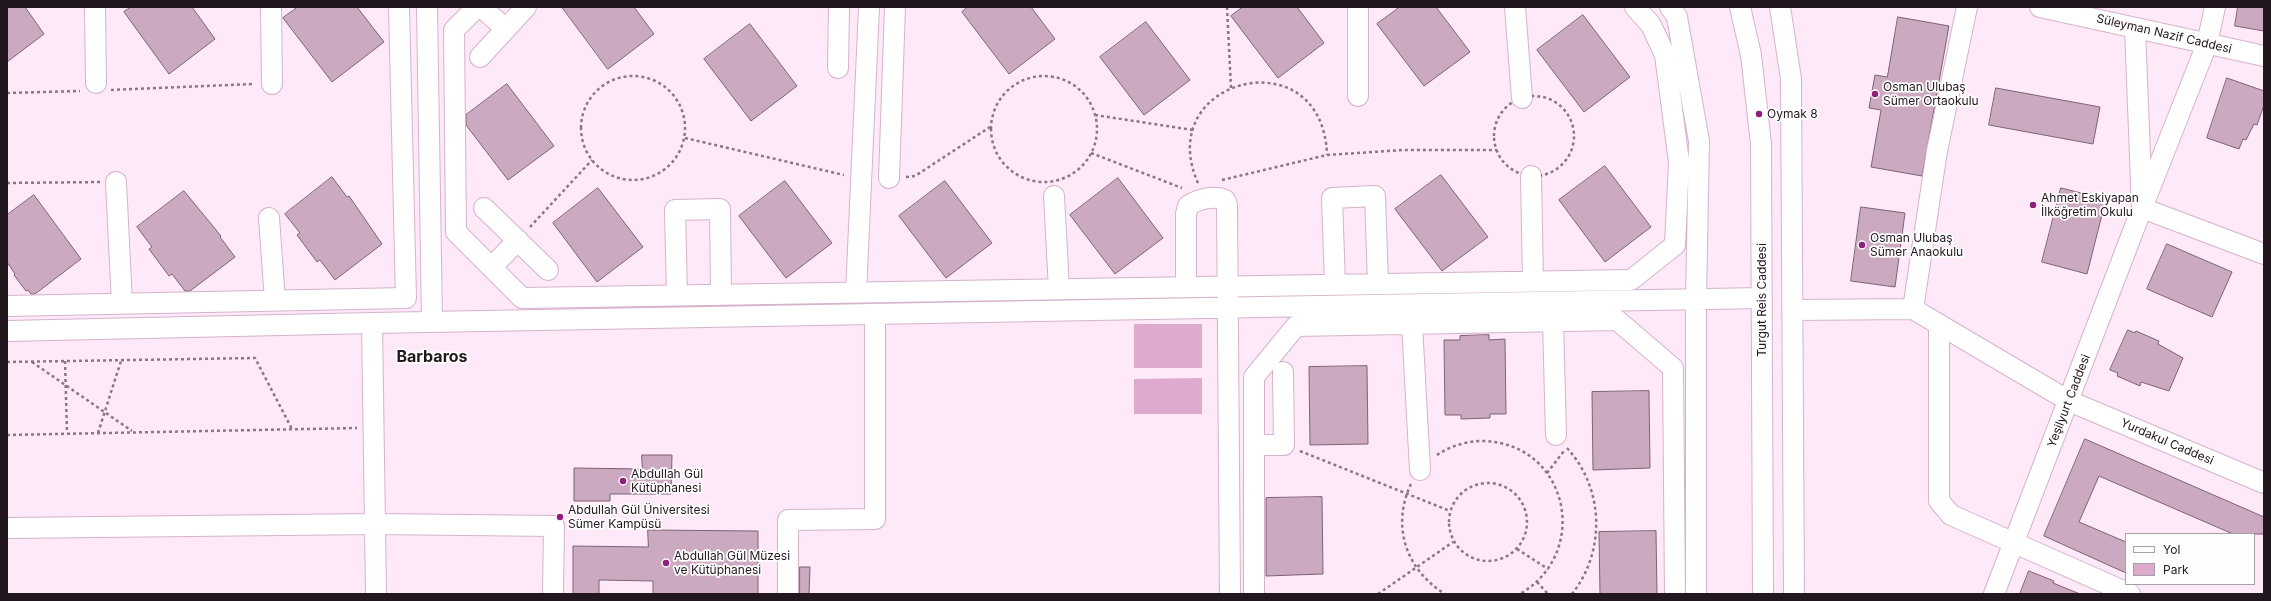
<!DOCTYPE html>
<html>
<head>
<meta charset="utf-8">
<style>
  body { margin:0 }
  #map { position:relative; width:2271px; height:601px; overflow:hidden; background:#fee9f8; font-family:Inter,sans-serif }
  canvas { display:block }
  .frame { position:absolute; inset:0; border:8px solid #23171f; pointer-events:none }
  .legend { position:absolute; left:2125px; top:533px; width:130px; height:52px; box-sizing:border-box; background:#fdfdfd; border:1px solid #a6a1a4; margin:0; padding:5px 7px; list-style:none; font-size:12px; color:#23171f }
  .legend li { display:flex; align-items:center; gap:8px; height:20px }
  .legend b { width:20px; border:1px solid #a6a1a4 }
</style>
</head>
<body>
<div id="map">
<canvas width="2271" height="601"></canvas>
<div class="frame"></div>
<ul class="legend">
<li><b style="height:5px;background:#fff"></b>Yol</li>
<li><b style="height:11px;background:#deabcf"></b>Park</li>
</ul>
</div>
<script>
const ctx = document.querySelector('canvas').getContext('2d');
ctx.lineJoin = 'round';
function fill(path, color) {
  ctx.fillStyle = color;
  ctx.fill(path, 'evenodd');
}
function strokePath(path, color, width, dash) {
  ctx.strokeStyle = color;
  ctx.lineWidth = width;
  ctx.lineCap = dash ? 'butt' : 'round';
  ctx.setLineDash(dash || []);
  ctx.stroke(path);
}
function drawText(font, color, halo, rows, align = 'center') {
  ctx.font = font + ' Inter,sans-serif';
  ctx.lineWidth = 3.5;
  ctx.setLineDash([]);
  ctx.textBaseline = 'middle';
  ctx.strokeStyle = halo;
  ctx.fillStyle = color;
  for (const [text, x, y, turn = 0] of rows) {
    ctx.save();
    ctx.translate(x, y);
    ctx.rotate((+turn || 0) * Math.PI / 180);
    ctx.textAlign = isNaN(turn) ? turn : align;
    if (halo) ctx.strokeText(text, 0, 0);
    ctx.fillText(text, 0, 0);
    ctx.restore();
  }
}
const green = new Path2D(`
  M 1134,324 L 1202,324 L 1202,368 L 1134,368 Z
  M 1202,378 L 1202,414 L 1134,414 L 1134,379 Z`);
const building = new Path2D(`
  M 7,7 L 25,7 L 44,34 L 7,62 Z
  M 131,7 L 192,7 L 215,39 L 169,74 L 124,12 Z
  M 298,7 L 357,7 L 384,42 L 332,82 L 283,18 Z
  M 562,7 L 634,7 L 654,34 L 608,69 Z
  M 968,7 L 1031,7 L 1055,39 L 1009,74 L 962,12 Z
  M 1243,7 L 1297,7 L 1324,43 L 1278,78 L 1231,16 Z
  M 1400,7 L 1436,7 L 1470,52 L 1424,86 L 1377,24 Z
  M 2238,7 L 2264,7 L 2264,31 L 2235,26 Z
  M 1583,15 L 1630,77 L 1584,112 L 1537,50 Z
  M 1898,17 L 1949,26 L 1922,176 L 1871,167 L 1881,110 L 1869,108 L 1875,75 L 1887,77 Z
  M 1146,22 L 1190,80 L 1144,115 L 1100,57 Z
  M 750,24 L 797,86 L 751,121 L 704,59 Z
  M 2227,78 L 2264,91 L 2264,105 L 2257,125 L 2254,124 L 2246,140 L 2243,139 L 2239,149 L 2207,138 Z
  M 507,84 L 554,146 L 508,180 L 466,125 L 466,115 Z
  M 1996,88 L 2100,107 L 2093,144 L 1989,125 Z
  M 1605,166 L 1651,227 L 1605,262 L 1559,200 Z
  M 1441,175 L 1488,237 L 1442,271 L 1395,209 Z
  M 332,177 L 347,197 L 349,196 L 382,244 L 335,280 L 320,260 L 317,262 L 297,235 L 300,233 L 285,214 Z
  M 1118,178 L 1163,238 L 1115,274 L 1070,215 Z
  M 785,181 L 832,243 L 786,278 L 739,216 Z
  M 945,181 L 992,243 L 946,278 L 899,216 Z
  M 598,188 L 643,247 L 597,282 L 553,223 Z
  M 2061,188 L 2106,199 L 2087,274 L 2042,262 Z
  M 184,191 L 221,236 L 220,237 L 235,257 L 190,291 L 185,291 L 172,274 L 169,276 L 149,249 L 152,247 L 137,227 Z
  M 34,195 L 81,259 L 35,294 L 31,294 L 28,290 L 26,291 L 14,275 L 15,274 L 7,262 L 7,215 Z
  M 1861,207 L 1905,213 L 1895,287 L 1851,281 Z
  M 2167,244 L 2232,272 L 2212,317 L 2147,289 Z
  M 2128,330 L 2135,333 L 2136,331 L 2159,341 L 2158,344 L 2183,358 L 2169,391 L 2141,382 L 2140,386 L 2117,376 L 2118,373 L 2110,370 Z
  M 1489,335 L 1489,340 L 1505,339 L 1506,414 L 1490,414 L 1490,418 L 1461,419 L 1461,415 L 1445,415 L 1444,340 L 1460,340 L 1460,336 Z
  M 1367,366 L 1368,444 L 1310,445 L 1309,367 Z
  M 1649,391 L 1650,468 L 1593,470 L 1592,392 Z
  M 2085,439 L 2264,517 L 2264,534 L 2233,534 L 2099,476 L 2079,522 L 2126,542 L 2126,573 L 2044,536 Z
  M 642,455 L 672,455 L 671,494 L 610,494 L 610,501 L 574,501 L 574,468 L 642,469 Z
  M 1322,497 L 1323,574 L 1266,576 L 1266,498 Z
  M 648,530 L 758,531 L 758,594 L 653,594 L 653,581 L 599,580 L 599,594 L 573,594 L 573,546 L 648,547 Z
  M 1656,531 L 1657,594 L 1600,594 L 1599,532 Z
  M 800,567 L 810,567 L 809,594 L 800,594 Z
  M 2029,571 L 2054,581 L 2053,583 L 2080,594 L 2020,594 Z`);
const path = new Path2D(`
  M 1227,7 L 1231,88
  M581 128a52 52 0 1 1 104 0a52 52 0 1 1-104 0Z
  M991 129a53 53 0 1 1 106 0a53 53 0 1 1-106 0Z
  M 111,90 L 254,84
  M 7,93 L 80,91
  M1494 136a40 40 0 1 1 80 0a40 40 0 1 1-80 0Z
  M 1095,115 L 1193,130
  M 685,138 L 844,175
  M 1091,153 L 1182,188
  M 906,177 L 915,176 L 990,127
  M 1222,180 L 1327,155 L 1403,150 L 1497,150
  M 7,183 L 100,182
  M 1198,183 C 1151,78 1323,35 1327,155
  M 530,227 L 592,160
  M 65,361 L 67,433
  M 7,362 L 255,358 L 292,429
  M 32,362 L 132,431
  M 98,433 L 121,361
  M 7,435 L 357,428
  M 1567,448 C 1604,488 1606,551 1572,594
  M 1300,451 L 1450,511
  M 1437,455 C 1450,446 1467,441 1483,441 C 1568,443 1592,552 1520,594
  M 1547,473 L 1564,451
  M1449 522a39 39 0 1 1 78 0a39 39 0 1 1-78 0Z
  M 1411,484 C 1391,526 1406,570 1445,594
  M 1517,549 L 1548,569
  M 1537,582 L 1548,594
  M 1378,594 L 1453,542`);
const minor = new Path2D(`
  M 95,7 L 96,83
  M 271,7 L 272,84
  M 427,7 L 432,322
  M 477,7 L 454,30 L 456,232 L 522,298 L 1631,280 L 1675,245 L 1679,162 L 1665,55 L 1651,25 L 1635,7
  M 481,7 L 506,29
  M 1515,7 L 1522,98
  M 1670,7 L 1677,17 L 1699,141 L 1696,300 L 1696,594
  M 1740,7 L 1751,55 L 1761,144 L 1763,594
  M 1780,7 L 1791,79 L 1794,594
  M 2040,7 L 2264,56
  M 2135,28 L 2142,208 L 2207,44 L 2215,7
  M 480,57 L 526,7
  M 838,68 L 839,7
  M 1358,96 L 1358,7
  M 1531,176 L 1533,282
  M 889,178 L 895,7
  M 116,182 L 122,303
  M 1054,196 L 1059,289
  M 484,208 L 548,270
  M 269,218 L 275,300
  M 492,267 L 518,240
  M 1335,285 L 1332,198 L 1375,196 L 1378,284
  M 1186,287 L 1186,214 L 1188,206 C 1197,199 1215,195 1225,200 L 1227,205 L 1230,594
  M 856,293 L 869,7
  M 677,295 L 675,210 L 720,209 L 721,295
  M 7,306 L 406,298 L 399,7
  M 1913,309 L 2069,401 L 2264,483
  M 1793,310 L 1913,309 L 1937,151 L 1967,7
  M 1553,321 L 1556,435
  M 372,323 L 376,594
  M 1412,324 L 1420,470
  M 1939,324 L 1939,501 L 1951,515 L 2130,594
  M 7,331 L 372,323 L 1762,298
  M 1254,445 L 1284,445 L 1283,372
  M 7,528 L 375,524 L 554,526 L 553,594
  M 788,594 L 788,520 L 875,519 L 875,314
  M 1254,594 L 1254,377 L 1296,326 L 1617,320 L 1673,368 L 1675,594
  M 1994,594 L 2142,208 L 2264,254`);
const markers = [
  [1875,94,4,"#911e7d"],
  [1759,114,4,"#911e7d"],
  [2033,205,4,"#911e7d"],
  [1862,245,4,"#911e7d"],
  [623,481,4,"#911e7d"],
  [560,517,4,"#911e7d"],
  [666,563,4,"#911e7d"]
];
const streetNames = [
  ["Süleyman Nazif Caddesi",2164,34,13],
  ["Turgut Reis Caddesi",1762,300,-90],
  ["Yeşilyurt Caddesi",2069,401,-69],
  ["Yurdakul Caddesi",2167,442,23]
];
const poiNames = [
  ["Osman Ulubaş",1883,87],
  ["Sümer Ortaokulu",1883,101],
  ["Oymak 8",1767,114],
  ["Ahmet Eskiyapan",2041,198],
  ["İlköğretim Okulu",2041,212],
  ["Osman Ulubaş",1870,238],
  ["Sümer Anaokulu",1870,252],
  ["Abdullah Gül",631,474],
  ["Kütüphanesi",631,488],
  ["Abdullah Gül Üniversitesi",568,510],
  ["Sümer Kampüsü",568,524],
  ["Abdullah Gül Müzesi",674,556],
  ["ve Kütüphanesi",674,570]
];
const districtNames = [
  ["Barbaros",432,357]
];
fill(green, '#deabcf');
fill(building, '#caa9c1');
strokePath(building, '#7f6177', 1);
strokePath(minor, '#d5b3cb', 22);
strokePath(path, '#887884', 2.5, [3, 3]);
strokePath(minor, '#fff', 20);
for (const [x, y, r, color] of markers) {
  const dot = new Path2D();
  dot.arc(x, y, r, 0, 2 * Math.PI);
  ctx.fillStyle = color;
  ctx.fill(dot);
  strokePath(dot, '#fdfdfd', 1.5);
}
drawText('12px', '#23171f', '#fdfdfd', streetNames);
drawText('12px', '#23171f', '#fdfdfd', poiNames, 'left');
drawText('bold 16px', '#23171f', '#fdfdfd', districtNames);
</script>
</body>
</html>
